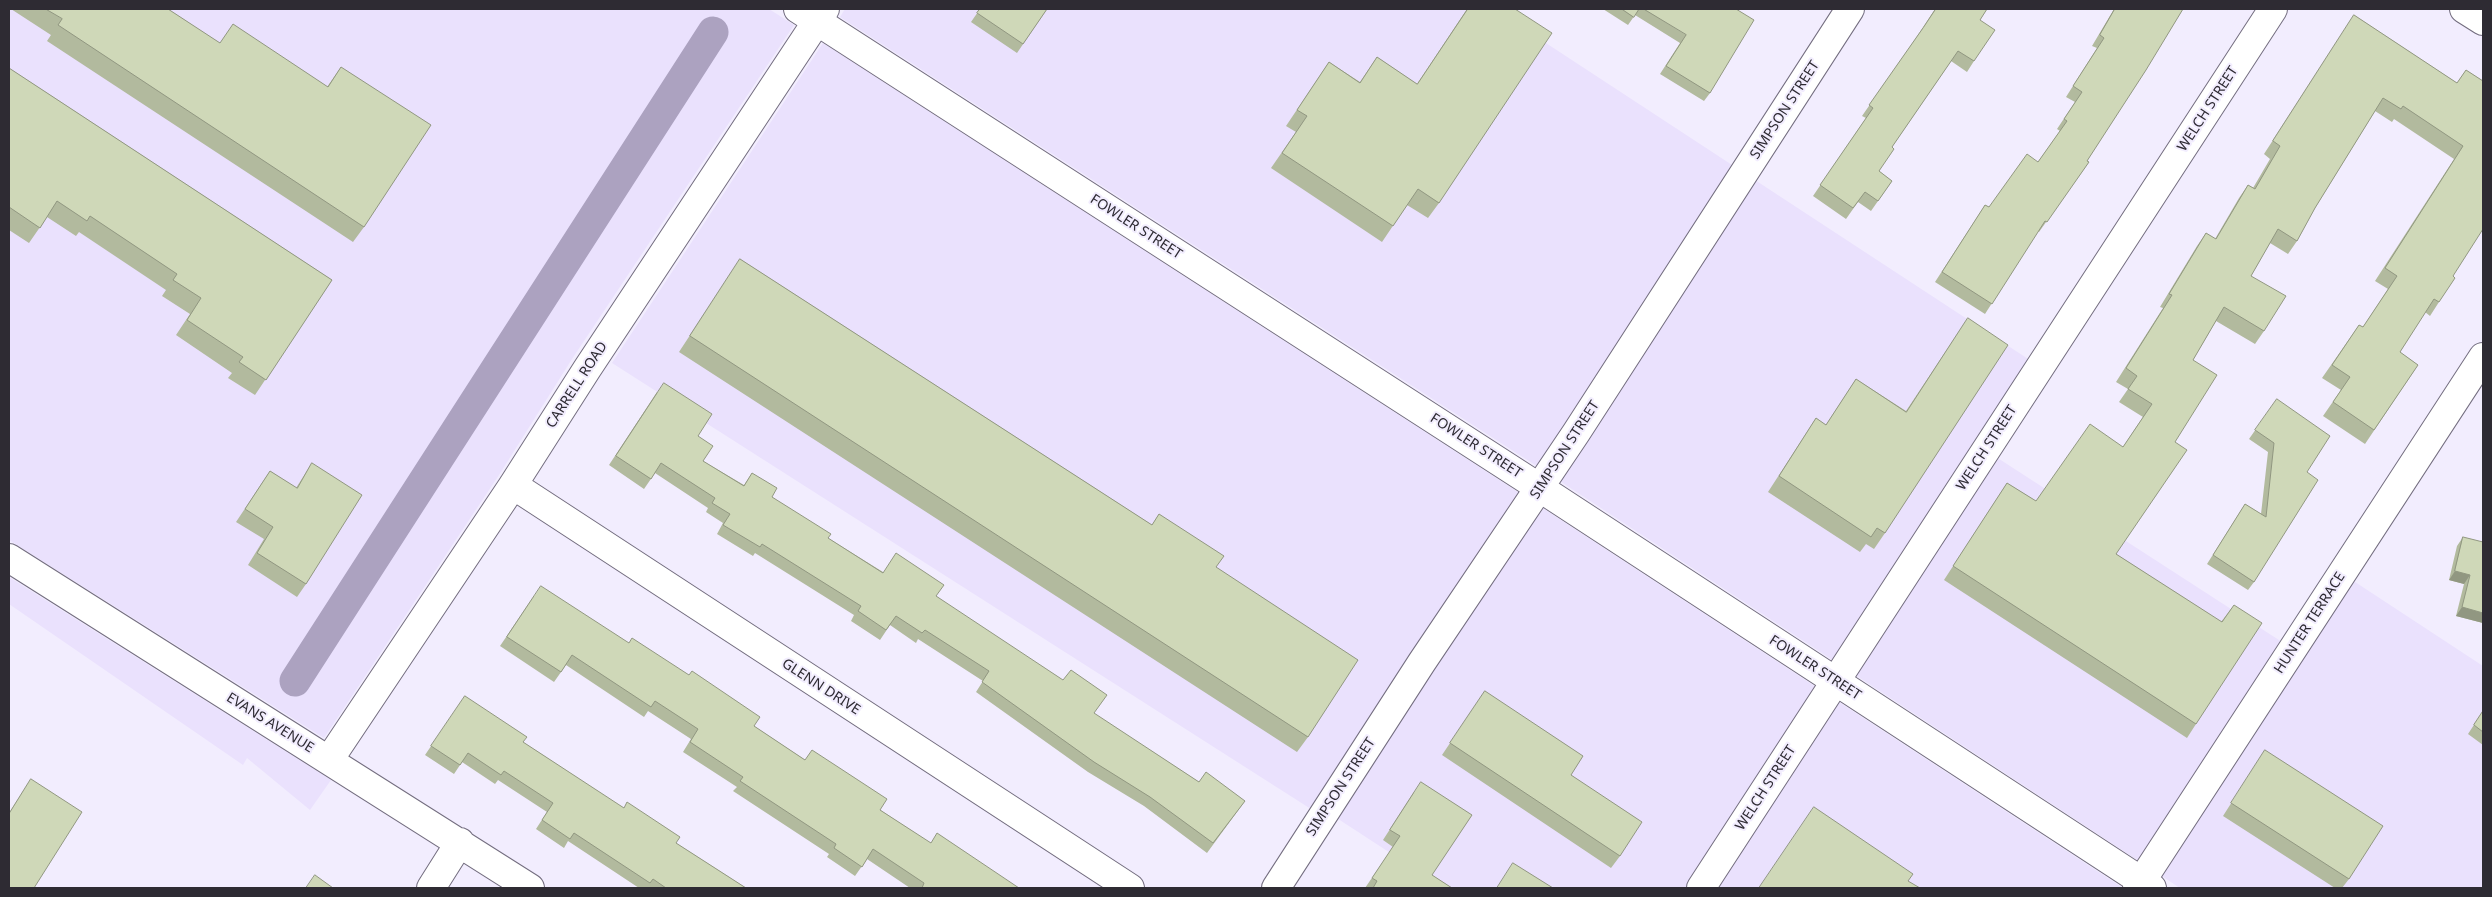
<!DOCTYPE html>
<html>
<head>
<meta charset="utf-8">
<style>
  body { margin:0 }
  #map { position:relative; width:2492px; height:897px; overflow:hidden; background:#f2edfe; font-family:"Noto Sans",sans-serif }
  canvas { display:block }
  .frame { position:absolute; inset:0; border:10px solid #2e2b33; pointer-events:none }
</style>
</head>
<body>
<div id="map">
<canvas width="2492" height="897"></canvas>
<div class="frame"></div>
</div>
<script>
const ctx = document.querySelector('canvas').getContext('2d');
ctx.lineJoin = 'round';
function fill(path, color) {
  ctx.fillStyle = color;
  ctx.fill(path, 'evenodd');
}
function strokePath(path, color, width, dash) {
  ctx.strokeStyle = color;
  ctx.lineWidth = width;
  ctx.lineCap = dash ? 'butt' : 'round';
  ctx.setLineDash(dash || []);
  ctx.stroke(path);
}
function drawText(font, color, halo, rows, align = 'center') {
  ctx.font = font + ' "Noto Sans",sans-serif';
  ctx.lineWidth = 4;
  ctx.setLineDash([]);
  ctx.textBaseline = 'middle';
  ctx.strokeStyle = halo;
  ctx.fillStyle = color;
  for (const [text, x, y, turn = 0] of rows) {
    ctx.save();
    ctx.translate(x, y);
    ctx.rotate((+turn || 0) * Math.PI / 180);
    ctx.textAlign = isNaN(turn) ? turn : align;
    if (halo) ctx.strokeText(text, 0, 0);
    ctx.fillText(text, 0, 0);
    ctx.restore();
  }
}
const built = new Path2D(`
  M 9,9 L 769,9 L 794,25 L 572,359 L 499,475 L 324,738 L 9,540 Z
  M 845,9 L 1494,9 L 2048,372 L 1993,455 L 2299,653 L 2349,578 L 2483,666 L 2483,888 L 2180,888 L 1549,474 L 840,17 Z
  M 823,43 L 1541,507 L 2123,888 L 1444,888 L 1329,813 L 1325,818 L 612,363 Z
  M 9,577 L 331,780 L 310,810 L 247,758 L 243,765 L 9,604 Z`);
const canal = new Path2D(`
  M 295,681 L 713,32`);
const minor = new Path2D(`
  M 2464,9 L 2483,21
  M 513,485 L 1130,888
  M 9,558 L 530,888
  M 329,760 L 513,485 L 587,369 L 825,9
  M 431,888 L 460,842
  M 1276,888 L 1422,662 L 1576,433 L 1850,9
  M 1701,888 L 2273,9
  M 2137,888 L 2483,357`);
const major = new Path2D(`
  M 798,9 L 1540,488 L 2152,888`);
const wall = new Path2D(`
  M 11,9 L 168,9 L 219,43 L 327,87 L 341,67 L 364,227 L 353,242 L 47,41 L 51,35 Z
  M 980,9 L 1047,9 L 1017,53 L 971,22 Z
  M 1467,9 L 1515,9 L 1439,203 L 1428,218 L 1407,205 L 1382,242 L 1271,168 L 1296,132 L 1286,126 L 1329,62 L 1360,82 L 1377,57 L 1417,84 Z
  M 1603,9 L 1736,9 L 1710,93 L 1704,101 L 1660,74 L 1680,43 L 1635,15 L 1628,25 Z
  M 1935,9 L 1987,9 L 1980,20 L 1974,61 L 1967,72 L 1951,61 L 1892,147 L 1879,171 L 1892,181 L 1871,211 L 1858,202 L 1846,219 L 1813,196 L 1866,118 L 1862,116 L 1916,38 Z
  M 2114,9 L 2183,9 L 2087,161 L 2089,162 L 2039,232 L 2038,231 L 1985,314 L 1935,282 L 1985,205 L 1989,207 L 2038,162 L 2060,131 L 2057,129 L 2075,102 L 2066,97 L 2097,48 L 2092,46 Z
  M 2354,15 L 2457,83 L 2466,70 L 2483,81 L 2453,276 L 2439,302 L 2430,316 L 2425,312 L 2400,352 L 2418,365 L 2365,444 L 2323,416 L 2341,390 L 2322,378 L 2359,325 L 2363,327 L 2388,289 L 2375,281 L 2454,159 L 2394,119 L 2392,122 L 2375,111 L 2315,208 L 2297,241 L 2288,254 L 2270,243 L 2251,276 L 2264,331 L 2255,344 L 2216,321 L 2193,360 L 2175,442 L 2116,554 L 2221,622 L 2234,605 L 2196,724 L 2187,738 L 1944,580 L 2007,483 L 2036,501 L 2123,447 L 2143,417 L 2119,402 L 2128,389 L 2116,382 L 2163,308 L 2160,307 L 2197,246 L 2206,233 L 2215,239 L 2239,198 L 2248,185 L 2253,188 L 2270,159 L 2264,154 Z
  M 9,68 L 332,280 L 255,395 L 228,378 L 232,373 L 176,335 L 190,314 L 162,296 L 166,290 L 79,232 L 76,236 L 47,217 L 29,243 L 9,230 Z
  M 740,259 L 1152,525 L 1159,514 L 1216,567 L 1308,737 L 1297,752 L 679,352 Z
  M 1968,318 L 1885,533 L 1874,549 L 1866,544 L 1860,552 L 1768,492 L 1816,418 L 1826,425 L 1856,379 L 1906,411 Z
  M 657,392 L 698,436 L 703,461 L 744,485 L 752,473 L 772,497 L 828,538 L 883,572 L 936,596 L 1094,714 L 1199,782 L 1245,801 L 1207,853 L 1144,806 L 1088,772 L 976,692 L 983,681 L 918,639 L 916,643 L 890,625 L 880,640 L 851,621 L 854,615 L 755,553 L 753,556 L 717,534 L 723,523 L 706,512 L 708,508 L 655,473 L 644,489 L 609,465 Z
  M 2277,399 L 2307,472 L 2254,582 L 2248,590 L 2207,564 L 2245,504 L 2261,514 L 2268,452 L 2249,439 Z
  M 312,463 L 306,584 L 297,597 L 248,565 L 264,539 L 236,522 L 270,471 L 296,488 Z
  M 2463,537 L 2483,623 L 2456,616 L 2464,584 L 2449,580 L 2457,546 Z
  M 534,596 L 754,726 L 930,843 L 1019,888 L 910,888 L 867,859 L 855,876 L 827,857 L 829,854 L 733,791 L 737,787 L 683,752 L 691,739 L 648,711 L 644,717 L 566,665 L 554,682 L 500,646 Z
  M 1485,691 L 1571,775 L 1620,856 L 1611,868 L 1442,755 Z
  M 465,696 L 523,742 L 676,843 L 746,888 L 639,888 L 568,841 L 564,848 L 536,829 L 547,812 L 498,780 L 495,784 L 462,762 L 454,774 L 425,755 Z
  M 2483,711 L 2483,745 L 2468,734 Z
  M 2265,750 L 2349,879 L 2342,888 L 2335,888 L 2223,816 Z
  M 31,779 L 9,888 L 9,813 Z
  M 1414,792 L 1432,875 L 1452,888 L 1365,888 L 1393,847 L 1383,840 Z`);
const shadedWall = new Path2D(`
  M 2455,571 L 2470,575 L 2464,584 L 2449,580 Z
  M 2462,607 L 2483,613 L 2483,623 L 2456,616 Z`);
const building = new Path2D(`
  M 46,9 L 168,9 L 220,43 L 233,24 L 328,87 L 341,67 L 431,125 L 364,227 L 58,25 L 62,19 Z
  M 980,9 L 1047,9 L 1023,44 L 977,13 Z
  M 1468,9 L 1515,9 L 1552,33 L 1439,203 L 1418,189 L 1393,226 L 1282,153 L 1307,116 L 1297,110 L 1329,62 L 1360,83 L 1377,57 L 1417,84 Z
  M 1622,9 L 1639,9 L 1634,17 Z
  M 1644,9 L 1736,9 L 1754,20 L 1710,93 L 1666,66 L 1686,35 Z
  M 1936,9 L 1987,9 L 1980,20 L 1995,30 L 1974,61 L 1958,51 L 1892,147 L 1894,149 L 1879,171 L 1892,181 L 1878,201 L 1865,192 L 1853,208 L 1820,185 L 1873,108 L 1869,105 L 1923,28 Z
  M 2115,9 L 2183,9 L 2146,70 L 2087,161 L 2089,162 L 2047,222 L 2045,221 L 1992,304 L 1942,272 L 1985,205 L 1989,207 L 2027,154 L 2038,162 L 2067,121 L 2064,119 L 2082,92 L 2073,86 L 2104,38 L 2100,35 Z
  M 2354,15 L 2457,83 L 2466,70 L 2483,81 L 2483,229 L 2453,276 L 2455,278 L 2439,302 L 2434,299 L 2400,352 L 2418,365 L 2374,430 L 2333,402 L 2350,377 L 2332,365 L 2359,325 L 2363,327 L 2397,276 L 2385,268 L 2463,146 L 2403,106 L 2401,109 L 2383,98 L 2315,208 L 2297,241 L 2278,229 L 2251,276 L 2286,296 L 2264,331 L 2224,307 L 2193,360 L 2217,375 L 2175,442 L 2187,450 L 2116,554 L 2222,622 L 2234,605 L 2262,623 L 2196,724 L 1953,566 L 2007,483 L 2036,501 L 2090,424 L 2123,447 L 2152,404 L 2128,389 L 2137,376 L 2126,368 L 2172,295 L 2169,294 L 2206,233 L 2216,239 L 2248,185 L 2255,189 L 2280,146 L 2273,141 Z
  M 9,68 L 332,280 L 266,380 L 239,362 L 243,357 L 187,320 L 201,298 L 173,280 L 177,274 L 90,216 L 87,221 L 57,201 L 40,228 L 9,207 Z
  M 740,259 L 1152,525 L 1159,514 L 1224,556 L 1216,567 L 1358,660 L 1308,737 L 690,336 Z
  M 1968,318 L 2008,345 L 1885,533 L 1877,528 L 1871,537 L 1779,476 L 1816,418 L 1826,425 L 1856,379 L 1906,412 Z
  M 664,383 L 712,414 L 698,436 L 713,446 L 703,461 L 744,486 L 752,473 L 777,488 L 772,497 L 831,534 L 828,538 L 883,573 L 896,553 L 944,585 L 936,596 L 1063,680 L 1071,670 L 1107,695 L 1094,713 L 1199,782 L 1206,772 L 1245,801 L 1213,843 L 1150,797 L 1094,762 L 982,682 L 989,671 L 925,630 L 922,633 L 896,616 L 886,630 L 858,611 L 861,606 L 762,544 L 760,547 L 723,525 L 730,514 L 712,503 L 715,498 L 661,463 L 651,479 L 616,456 Z
  M 2277,399 L 2330,436 L 2307,472 L 2318,480 L 2254,582 L 2213,555 L 2245,504 L 2266,517 L 2274,443 L 2255,430 Z
  M 312,463 L 362,495 L 306,584 L 257,553 L 273,527 L 245,509 L 270,471 L 297,488 Z
  M 2463,537 L 2483,542 L 2483,613 L 2462,607 L 2470,575 L 2455,571 Z
  M 541,586 L 629,643 L 632,638 L 689,675 L 692,671 L 760,717 L 754,726 L 805,760 L 812,750 L 835,765 L 887,799 L 880,810 L 931,843 L 937,833 L 1019,888 L 922,888 L 924,883 L 873,849 L 862,867 L 834,848 L 836,844 L 740,781 L 743,777 L 690,742 L 698,729 L 655,701 L 651,707 L 572,655 L 561,672 L 507,637 Z
  M 1485,691 L 1583,756 L 1571,775 L 1642,822 L 1620,856 L 1450,743 Z
  M 465,696 L 527,737 L 523,742 L 624,808 L 627,802 L 680,837 L 676,843 L 746,888 L 666,888 L 653,879 L 650,883 L 574,833 L 570,839 L 542,820 L 553,803 L 504,771 L 501,775 L 468,753 L 460,765 L 431,746 Z
  M 2483,711 L 2483,732 L 2474,725 Z
  M 2265,750 L 2383,826 L 2349,879 L 2231,803 Z
  M 31,779 L 82,812 L 34,888 L 9,888 L 9,814 Z
  M 1421,782 L 1472,815 L 1432,875 L 1452,888 L 1373,888 L 1377,881 L 1372,878 L 1400,836 L 1390,830 Z
  M 1814,807 L 1913,874 L 1908,881 L 1920,888 L 1759,888 Z
  M 1513,863 L 1553,888 L 1497,888 Z
  M 315,875 L 333,888 L 306,888 Z`);
const streetNames = [
  ["WELCH STREET",2208,109,-57],
  ["SIMPSON STREET",1785,110,-57],
  ["FOWLER STREET",1136,227,33],
  ["CARRELL ROAD",577,385,-57],
  ["FOWLER STREET",1476,446,33],
  ["WELCH STREET",1987,448,-57],
  ["SIMPSON STREET",1565,450,-57],
  ["HUNTER TERRACE",2310,623,-57],
  ["FOWLER STREET",1815,668,33],
  ["GLENN DRIVE",821,687,33],
  ["EVANS AVENUE",270,723,32],
  ["SIMPSON STREET",1341,787,-57],
  ["WELCH STREET",1766,788,-57]
];
fill(built, '#eae1fd');
strokePath(canal, '#aca2c0', 31);
strokePath(minor, '#736d7f', 30);
strokePath(major, '#736d7f', 30);
strokePath(minor, '#fff', 28);
strokePath(major, '#fff', 28);
fill(wall, '#b2ba9e');
fill(shadedWall, '#919781');
fill(building, '#cfd8b8');
strokePath(building, '#919781', 1);
drawText('14px', '#2e2b33', '#f2edfe', streetNames);
</script>
</body>
</html>
